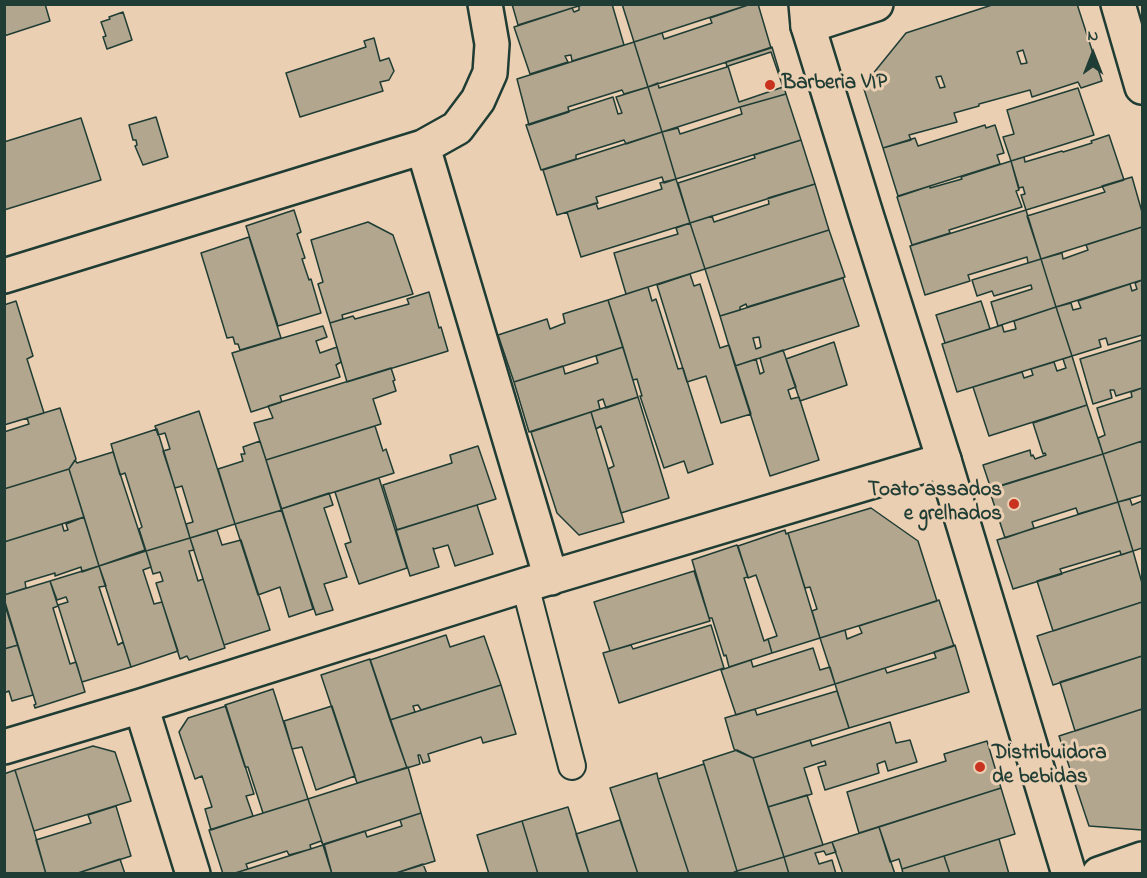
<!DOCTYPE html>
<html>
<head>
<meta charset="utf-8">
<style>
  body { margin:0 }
  #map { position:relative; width:1147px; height:878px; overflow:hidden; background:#ebcfb2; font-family:"Indie Flower",sans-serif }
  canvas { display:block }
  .frame { position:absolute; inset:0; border:6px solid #1f3d34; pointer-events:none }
  .north { position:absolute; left:1063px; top:24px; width:60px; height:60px; -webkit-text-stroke:4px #ebcfb2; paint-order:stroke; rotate:0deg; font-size:16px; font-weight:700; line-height:24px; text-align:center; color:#1f3d34 }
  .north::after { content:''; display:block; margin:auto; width:21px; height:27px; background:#1f3d34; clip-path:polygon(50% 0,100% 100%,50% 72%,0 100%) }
</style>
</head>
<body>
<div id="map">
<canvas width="1147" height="878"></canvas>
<div class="frame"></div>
<div class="north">N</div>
</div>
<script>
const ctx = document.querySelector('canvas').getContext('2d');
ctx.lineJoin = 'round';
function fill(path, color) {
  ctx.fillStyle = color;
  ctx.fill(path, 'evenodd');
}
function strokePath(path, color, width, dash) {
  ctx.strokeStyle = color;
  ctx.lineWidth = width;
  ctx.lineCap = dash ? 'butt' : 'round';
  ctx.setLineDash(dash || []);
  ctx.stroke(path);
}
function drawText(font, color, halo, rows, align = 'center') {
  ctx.font = font + ' "Indie Flower",sans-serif';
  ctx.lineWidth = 6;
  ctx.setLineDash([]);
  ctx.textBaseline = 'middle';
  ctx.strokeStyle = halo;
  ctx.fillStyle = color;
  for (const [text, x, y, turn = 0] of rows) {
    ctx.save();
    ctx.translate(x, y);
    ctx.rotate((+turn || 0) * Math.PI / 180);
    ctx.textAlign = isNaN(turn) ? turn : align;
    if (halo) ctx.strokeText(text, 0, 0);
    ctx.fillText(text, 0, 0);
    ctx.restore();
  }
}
const building = new Path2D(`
  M 4,4 L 45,4 L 50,21 L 4,36 Z
  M 512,4 L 585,4 L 518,25 Z
  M 585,4 L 612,4 L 624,45 L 572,61 L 571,55 L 565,56 L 568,62 L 530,74 L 514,27 L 572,8 L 574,12 L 579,10 L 579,6 Z
  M 622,4 L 751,4 L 634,42 Z
  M 751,4 L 758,4 L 771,48 L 648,87 L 634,42 L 662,33 L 664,39 L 712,23 L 710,18 Z
  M 995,4 L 1077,4 L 1102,81 L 1081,88 L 1078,82 L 1032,97 L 1030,90 L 979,104 L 979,106 L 954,113 L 957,122 L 909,135 L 911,140 L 883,148 L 863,86 L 906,33 ZM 1023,50 L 1027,63 L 1021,64 L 1017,52 ZM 941,76 L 945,87 L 940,88 L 936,77 Z
  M 123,12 L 132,40 L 107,49 L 103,37 L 106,36 L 101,22 L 110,19 L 109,17 Z
  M 374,38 L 380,61 L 389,58 L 394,71 L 389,80 L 380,82 L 383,91 L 300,117 L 286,73 L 366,47 L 364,41 Z
  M 634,42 L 648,87 L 624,94 L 622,90 L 568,107 L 569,112 L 529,125 L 517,79 Z
  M 772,47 L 786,94 L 740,107 L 662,132 L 648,87 L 658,83 L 659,88 L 727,67 L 726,62 Z
  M 771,52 L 783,87 L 739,102 L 728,66 Z
  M 648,87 L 662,132 L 626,144 L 624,140 L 576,155 L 576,159 L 541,170 L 526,125 L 613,97 L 618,114 L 622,113 L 616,97 Z
  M 1078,88 L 1094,135 L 1011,161 L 1003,137 L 1014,134 L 1007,110 Z
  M 786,94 L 801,140 L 676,179 L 662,132 L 678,128 L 680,134 L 742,114 L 740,107 Z
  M 156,117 L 168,157 L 143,165 L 135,146 L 137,145 L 136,140 L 133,140 L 129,125 Z
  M 81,118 L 101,180 L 4,210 L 4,142 Z
  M 985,125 L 986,128 L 995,125 L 1004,153 L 997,155 L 1000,164 L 898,196 L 883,148 L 915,138 L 918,146 Z
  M 662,132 L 676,179 L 664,183 L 662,177 L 596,197 L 598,203 L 557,215 L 543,170 Z
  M 1109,135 L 1124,180 L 1026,210 L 1021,195 L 1025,194 L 1023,187 L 1019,188 L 1011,161 L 1024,157 L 1025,162 L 1062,151 L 1063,152 L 1092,143 L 1091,141 Z
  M 801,140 L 815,184 L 690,223 L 678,183 L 755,158 L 754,155 Z
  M 1011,161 L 1019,190 L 1016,191 L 1022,207 L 949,230 L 950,233 L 912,245 L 897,197 L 930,186 L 930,188 L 962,179 L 961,177 Z
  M 1132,177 L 1142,212 L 1142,227 L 1041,259 L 1027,216 L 1105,192 L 1102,186 Z
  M 676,179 L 690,223 L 581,257 L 567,212 L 596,203 L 598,209 L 662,189 L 660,183 Z
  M 815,184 L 829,230 L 705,269 L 690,223 L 712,216 L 714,222 L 769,204 L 768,198 Z
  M 294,210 L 301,232 L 297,234 L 305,258 L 302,259 L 309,280 L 311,279 L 321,313 L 278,326 L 246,226 Z
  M 1026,210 L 1041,259 L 1028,263 L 1027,257 L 968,275 L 970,281 L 925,295 L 910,246 Z
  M 368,222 L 393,235 L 413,294 L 342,315 L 343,319 L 330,323 L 318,284 L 323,282 L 311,240 Z
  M 690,223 L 705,269 L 626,294 L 614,253 L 678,234 L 676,228 Z
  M 1142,227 L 1142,280 L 1056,307 L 1041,259 L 1062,253 L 1063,259 L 1088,250 L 1086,245 Z
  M 829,230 L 845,277 L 747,307 L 746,304 L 740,307 L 740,310 L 720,316 L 705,269 Z
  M 249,237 L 281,338 L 240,350 L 238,344 L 235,344 L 233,337 L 227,338 L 201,253 Z
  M 1041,259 L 1056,307 L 998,326 L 991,302 L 1032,289 L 1031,285 L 994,296 L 992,291 L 977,296 L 972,280 Z
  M 690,274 L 694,286 L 700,284 L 720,348 L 729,345 L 751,414 L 721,423 L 706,376 L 687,382 L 657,285 Z
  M 843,278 L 859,326 L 735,366 L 720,316 ZM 759,337 L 761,347 L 756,349 L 753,338 Z
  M 1142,280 L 1142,335 L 1108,345 L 1106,338 L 1099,340 L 1101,347 L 1072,356 L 1056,307 L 1071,303 L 1073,310 L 1081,308 L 1078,301 L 1130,284 L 1132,291 L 1137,289 L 1135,283 Z
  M 648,287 L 652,301 L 656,299 L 678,369 L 683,368 L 713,464 L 688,473 L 684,461 L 664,468 L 640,396 L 642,396 L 637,379 L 633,380 L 608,300 Z
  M 429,292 L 439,328 L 441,327 L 448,351 L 347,382 L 330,323 L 353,316 L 355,319 L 409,304 L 407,299 Z
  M 608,300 L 623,347 L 514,382 L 498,335 L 547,319 L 550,329 L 565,323 L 563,314 Z
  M 16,301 L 33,356 L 27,359 L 44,413 L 4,425 L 4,305 Z
  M 981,301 L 990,329 L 945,343 L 936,315 Z
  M 1056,307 L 1072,356 L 957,392 L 942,344 L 1002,325 L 1004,332 L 1016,329 L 1014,321 Z
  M 323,326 L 327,337 L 316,341 L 320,353 L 337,347 L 341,362 L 336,365 L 340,377 L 280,396 L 282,402 L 251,412 L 232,353 Z
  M 1142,340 L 1142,388 L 1116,396 L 1114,390 L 1110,390 L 1112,398 L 1093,404 L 1080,359 Z
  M 834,342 L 847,385 L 800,401 L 786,359 Z
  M 623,347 L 638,397 L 606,408 L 603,399 L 598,401 L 600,409 L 529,432 L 514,382 L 563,366 L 565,374 L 598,363 L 596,356 Z
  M 783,350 L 796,387 L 788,390 L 791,399 L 799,397 L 819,460 L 770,476 L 735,366 L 756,359 L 760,374 L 764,372 L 760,358 Z
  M 1072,356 L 1087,405 L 989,436 L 973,387 L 1022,372 L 1024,378 L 1033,375 L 1031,369 L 1054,362 L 1057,371 L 1066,368 L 1063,359 Z
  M 391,368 L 395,380 L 393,381 L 396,391 L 373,399 L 381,424 L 266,460 L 254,423 L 273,418 L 268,406 Z
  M 1142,388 L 1142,441 L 1103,454 L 1098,438 L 1105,435 L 1097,408 L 1132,397 L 1131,392 Z
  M 638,397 L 669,498 L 621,513 L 608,469 L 614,466 L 601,426 L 596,429 L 591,412 Z
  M 1087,405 L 1103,454 L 991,489 L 983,465 L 1030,450 L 1031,456 L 1033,455 L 1035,459 L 1046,455 L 1045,453 L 1043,454 L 1033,423 Z
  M 60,408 L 76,459 L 69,469 L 4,489 L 4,432 L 29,424 L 27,418 Z
  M 199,411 L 235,524 L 190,538 L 186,524 L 193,522 L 182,486 L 175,488 L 163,451 L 170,449 L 165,433 L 158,435 L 155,426 Z
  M 591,412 L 624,522 L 579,535 L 557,513 L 531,432 Z
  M 375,426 L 383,451 L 386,449 L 394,473 L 281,509 L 266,460 Z
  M 157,429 L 190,538 L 146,551 L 139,529 L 142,527 L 125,473 L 120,475 L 111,444 Z
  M 260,441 L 282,510 L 235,524 L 218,469 L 243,461 L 241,454 L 245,454 L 243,447 Z
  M 1142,441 L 1142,495 L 1118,502 L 1103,454 Z
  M 478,446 L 496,499 L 397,530 L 383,485 L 452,463 L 450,455 Z
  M 113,452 L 145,550 L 99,566 L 69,469 L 75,460 L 77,463 Z
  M 1103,454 L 1118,502 L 1078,514 L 1076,508 L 1032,522 L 1034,528 L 1005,538 L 989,489 Z
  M 69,469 L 84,517 L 4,542 L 4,489 Z
  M 379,478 L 407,568 L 359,584 L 345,544 L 351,542 L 335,492 Z
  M 329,493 L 333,505 L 324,508 L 347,577 L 324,584 L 333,610 L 316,615 L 281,509 Z
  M 1130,499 L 1132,505 L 1142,501 L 1142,548 L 1133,551 L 1118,502 Z
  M 1118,502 L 1133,551 L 1121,555 L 1120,551 L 1060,569 L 1062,574 L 1013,589 L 997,540 Z
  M 477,505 L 493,554 L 455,566 L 448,545 L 434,549 L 433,548 L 439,567 L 410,576 L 396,530 Z
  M 871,508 L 918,541 L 937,601 L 820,638 L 812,611 L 817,609 L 810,587 L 805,588 L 788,533 Z
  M 282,510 L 313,609 L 289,617 L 280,587 L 258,595 L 235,524 Z
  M 84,517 L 99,566 L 82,572 L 81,567 L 55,576 L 55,573 L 25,582 L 26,588 L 4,595 L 4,542 L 62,524 L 64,531 L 68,530 L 66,524 Z
  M 217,530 L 222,545 L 241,540 L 270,630 L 224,645 L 190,538 Z
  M 785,530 L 786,534 L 788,533 L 820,638 L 772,653 L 768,639 L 777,636 L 756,575 L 748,578 L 738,546 Z
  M 190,538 L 194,550 L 189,551 L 198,581 L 203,579 L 225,648 L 189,660 L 187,656 L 180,659 L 156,583 L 163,581 L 160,572 L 153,574 L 146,551 Z
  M 737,545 L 748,577 L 744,578 L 764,641 L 768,639 L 772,653 L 729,667 L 726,655 L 724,656 L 712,618 L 709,618 L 692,560 Z
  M 146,551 L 151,567 L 143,570 L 154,604 L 162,602 L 178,651 L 131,667 L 99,566 Z
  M 1133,551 L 1142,583 L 1142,602 L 1053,631 L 1037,581 Z
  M 99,566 L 106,586 L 99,587 L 118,645 L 123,642 L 131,667 L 82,682 L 58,605 L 68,602 L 66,597 L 57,600 L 50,581 Z
  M 694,571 L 710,621 L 610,651 L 594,602 Z
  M 50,581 L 58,606 L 53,608 L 70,664 L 76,662 L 85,692 L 35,708 L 34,705 L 36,704 L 4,602 L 4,595 Z
  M 939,600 L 954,646 L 835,684 L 820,638 L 845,630 L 847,639 L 862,633 L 859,626 Z
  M 5,602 L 18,645 L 4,649 L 4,602 Z
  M 1142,602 L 1142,656 L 1053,685 L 1037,636 Z
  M 711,625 L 724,668 L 619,703 L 603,653 L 631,645 L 633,649 Z
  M 446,635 L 450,647 L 484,636 L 501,685 L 421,710 L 418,705 L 413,706 L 415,712 L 390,720 L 370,660 Z
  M 18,645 L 33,695 L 12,701 L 9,691 L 4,693 L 4,649 Z
  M 955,645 L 969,692 L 849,728 L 835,684 L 885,668 L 887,673 L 936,658 L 934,652 Z
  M 813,648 L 820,670 L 830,667 L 835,684 L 736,715 L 721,670 L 751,660 L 753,667 Z
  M 1142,656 L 1142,709 L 1075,731 L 1060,682 Z
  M 370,659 L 407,768 L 357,783 L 321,675 Z
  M 501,685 L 516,734 L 483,743 L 481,737 L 428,754 L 430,761 L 423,763 L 420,755 L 418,755 L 420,764 L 407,768 L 390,720 Z
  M 273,689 L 308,799 L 263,813 L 248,767 L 245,767 L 225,705 Z
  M 837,691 L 849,728 L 753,758 L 737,751 L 734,749 L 725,718 L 755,709 L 757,715 Z
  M 226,706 L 254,794 L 246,796 L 253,816 L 211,830 L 205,809 L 212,807 L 202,776 L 195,779 L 179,732 L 188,718 Z
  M 332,706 L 355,776 L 316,790 L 302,747 L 292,749 L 284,721 Z
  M 1142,709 L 1142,830 L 1089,826 L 1059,736 Z
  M 890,722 L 896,743 L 910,740 L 917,762 L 888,771 L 885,761 L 877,764 L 879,773 L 825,790 L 818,767 L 826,765 L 825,761 L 804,768 L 812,794 L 768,807 L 753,758 L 810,740 L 812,746 Z
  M 987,741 L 1001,788 L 859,833 L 847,792 L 946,761 L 944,754 Z
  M 93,746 L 115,752 L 131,801 L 34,831 L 15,770 Z
  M 737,750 L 753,758 L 784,857 L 737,871 L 703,761 Z
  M 704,764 L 737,871 L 730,874 L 689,874 L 658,779 Z
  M 408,767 L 421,813 L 323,845 L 308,799 Z
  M 15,770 L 34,831 L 46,874 L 4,874 L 4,774 Z
  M 657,773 L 658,779 L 689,874 L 638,874 L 610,788 Z
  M 1001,788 L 1015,834 L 902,869 L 899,859 L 890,862 L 879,827 Z
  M 807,795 L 823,845 L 784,857 L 768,807 Z
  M 308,799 L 323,845 L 321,841 L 310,845 L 311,849 L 289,855 L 287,851 L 246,864 L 248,869 L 232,874 L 223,874 L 209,830 Z
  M 116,806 L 131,856 L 75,874 L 46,874 L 36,840 L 91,823 L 88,815 Z
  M 568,807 L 589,874 L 538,874 L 522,821 Z
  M 421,813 L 435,861 L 393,874 L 332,874 L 324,844 L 365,831 L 367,837 L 402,826 L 400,820 Z
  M 620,820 L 638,874 L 589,874 L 576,834 Z
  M 522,821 L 538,874 L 489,874 L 477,835 Z
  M 879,827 L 895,874 L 843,874 L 832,842 Z
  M 999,839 L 1009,874 L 950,874 L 944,856 Z
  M 832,842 L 836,852 L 826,855 L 824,851 L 815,853 L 819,864 L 832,860 L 836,874 L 789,874 L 784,857 Z
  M 323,845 L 332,874 L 232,874 L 248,869 Z
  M 944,856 L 950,874 L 903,874 L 902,869 Z
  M 784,857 L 789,874 L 738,874 L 737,871 Z
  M 120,859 L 125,874 L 75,874 Z
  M 423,864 L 427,874 L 393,874 Z`);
const lane = new Path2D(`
  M 525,585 L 572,766`);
const street = new Path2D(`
  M 1118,4 L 1142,87
  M 808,26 L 876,4
  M 423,147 L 551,578
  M 4,276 L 423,147 L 457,128 L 478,100 L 490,73 L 492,44 L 485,4
  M 141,706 L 193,874
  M 4,747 L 141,706 L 525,585 L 944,460
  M 1099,874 L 1142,859`);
const secondary = new Path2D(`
  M 806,4 L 808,26 L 866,214 L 944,460 L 1069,874`);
const markers = [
  [770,85,6,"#c8321e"],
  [1014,504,6,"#c8321e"],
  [980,767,6,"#c8321e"]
];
const poiNames = [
  ["Barberia VIP",782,85],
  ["Toato assados",1002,492,"right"],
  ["e grelhados",1002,516,"right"],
  ["Distribuidora",992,755],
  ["de bebidas",992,779]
];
fill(building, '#b2a68f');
strokePath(building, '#1f3d34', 1.5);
strokePath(lane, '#1f3d34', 30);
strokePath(street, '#1f3d34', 38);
strokePath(secondary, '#1f3d34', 38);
strokePath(lane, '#ebcfb2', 26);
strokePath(street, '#ebcfb2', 33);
strokePath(secondary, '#ebcfb2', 33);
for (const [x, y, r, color] of markers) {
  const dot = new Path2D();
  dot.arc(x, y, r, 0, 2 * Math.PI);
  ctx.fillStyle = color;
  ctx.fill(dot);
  strokePath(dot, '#ebcfb2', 2);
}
drawText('bold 21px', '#1f3d34', '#ebcfb2', poiNames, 'left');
</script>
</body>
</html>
